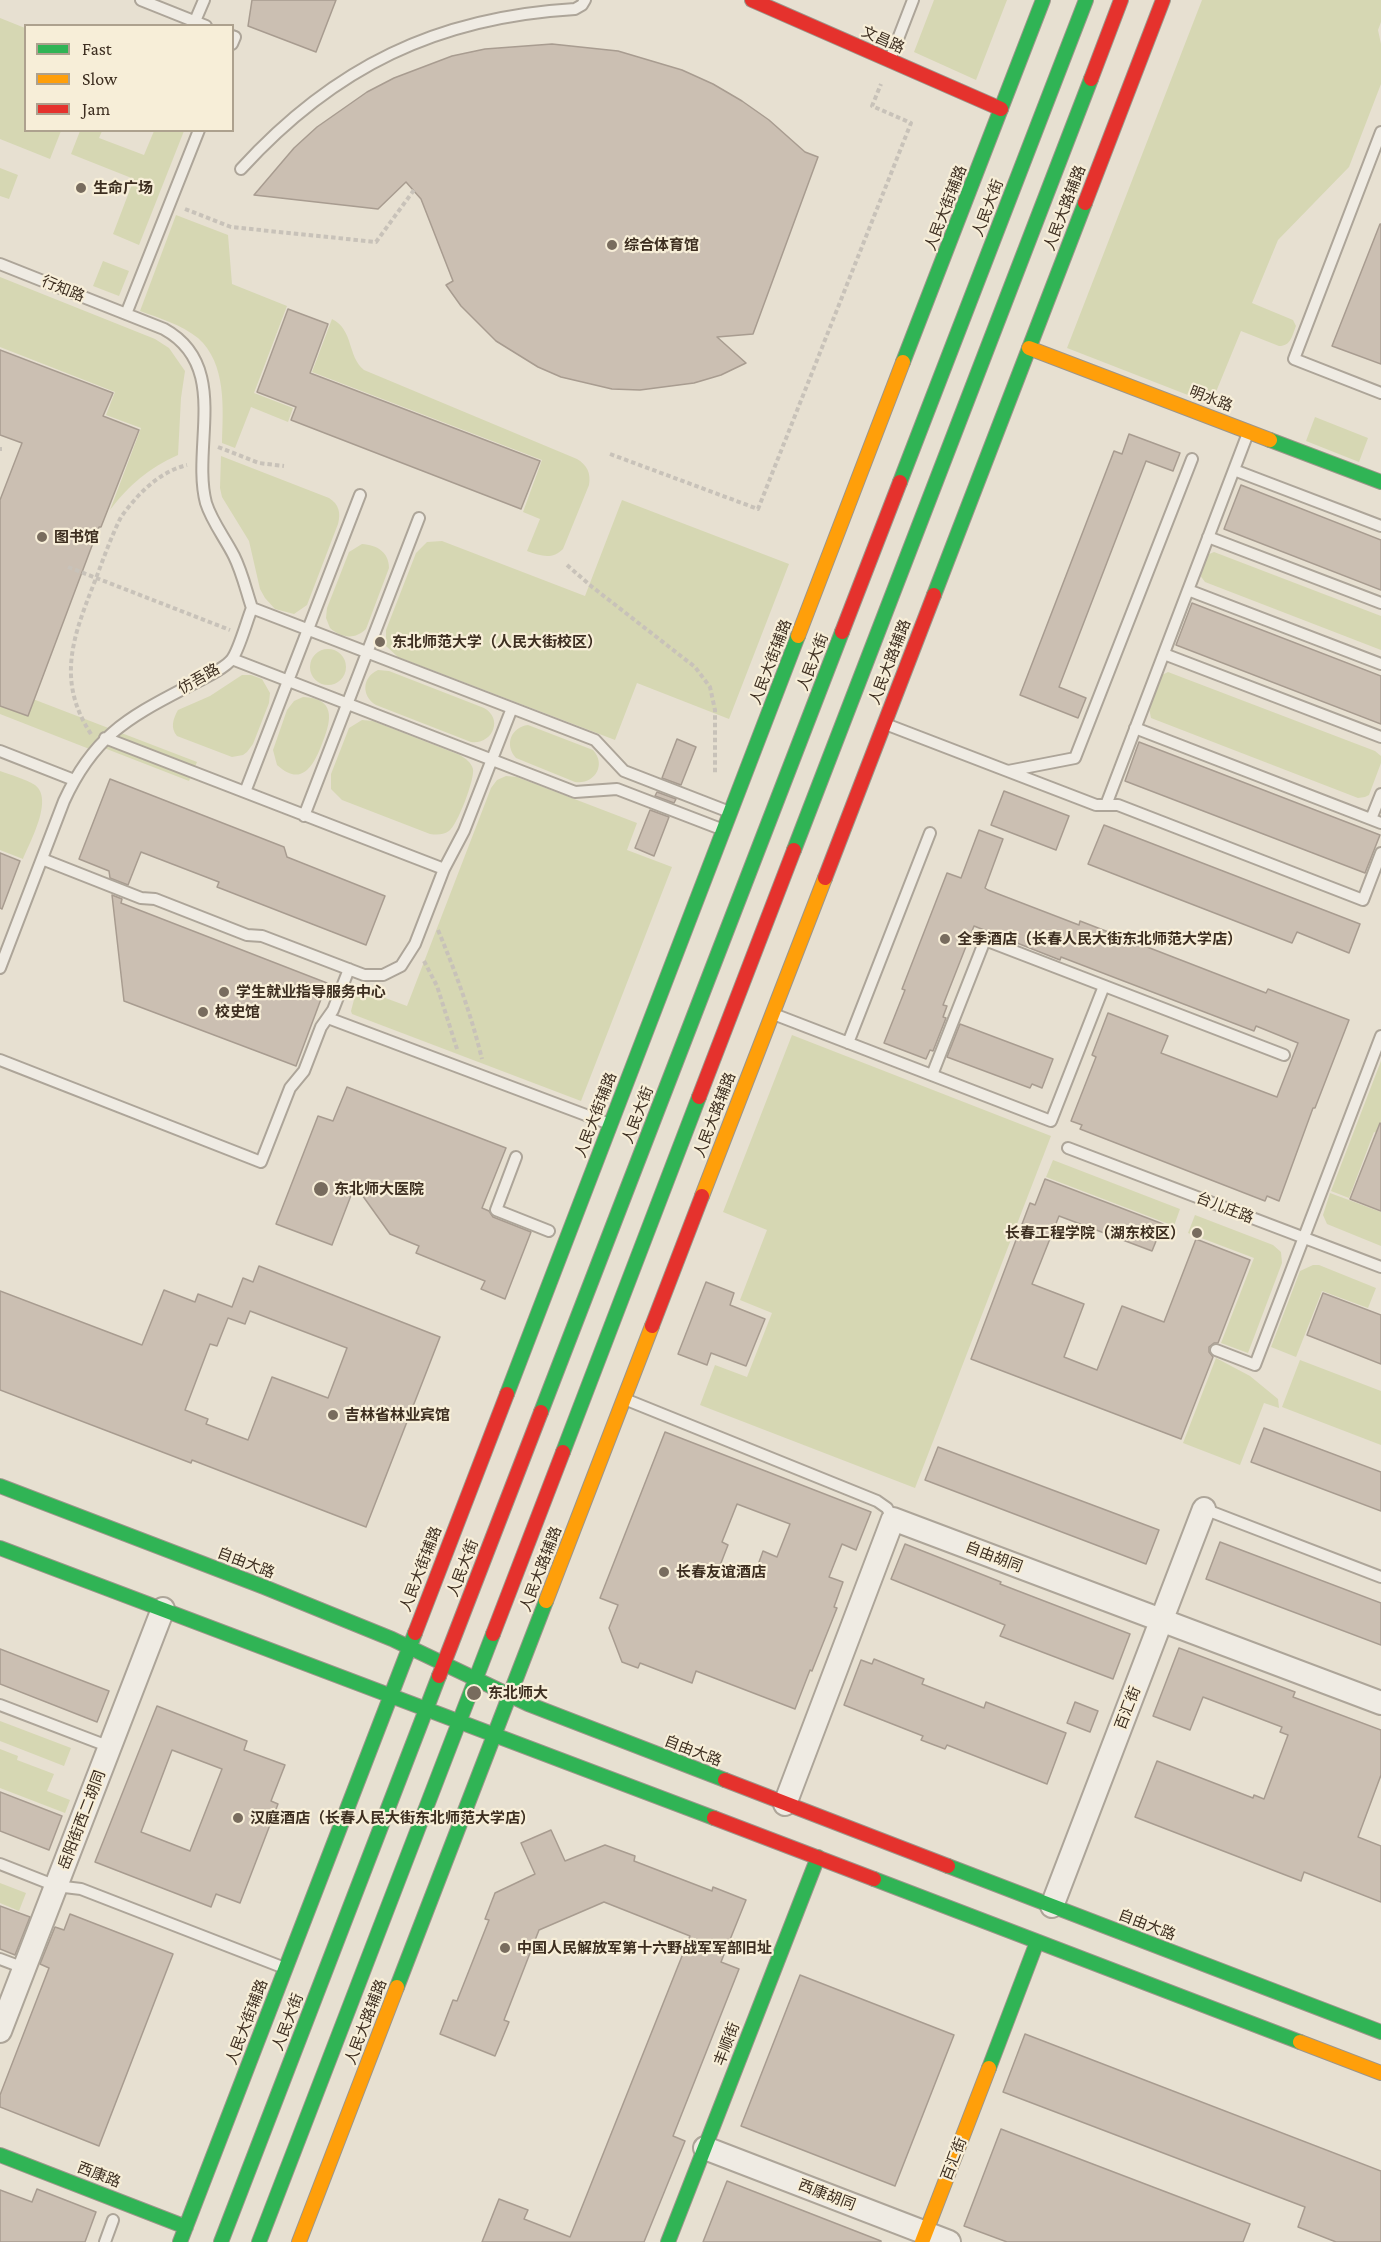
<!DOCTYPE html>
<html>
<head>
<meta charset="utf-8">
<style>
  body { margin:0 }
  #map { position:relative; width:1381px; height:2242px; overflow:hidden; background:#e7e0d1; font-family:"Crimson Pro",serif }
  canvas { display:block }
  .legend { position:absolute; left:24px; top:24px; width:210px; height:108px; box-sizing:border-box; background:#f7eed8; border:2px solid #ada18e; margin:0; padding:8px 10px; list-style:none; font-size:18px; color:#3d2e20 }
  .legend li { display:flex; align-items:center; gap:12px; height:30px }
  .legend b { width:30px; border:2px solid #ada18e }
</style>
</head>
<body>
<div id="map">
<canvas width="1381" height="2242"></canvas>
<ul class="legend">
<li><b style="height:8px;background:#30b455"></b>Fast</li>
<li><b style="height:8px;background:#ff9f0a"></b>Slow</li>
<li><b style="height:8px;background:#e5322d"></b>Jam</li>
</ul>
</div>
<script>
const ctx = document.querySelector('canvas').getContext('2d');
ctx.lineJoin = 'round';
function fill(path, color) {
  ctx.fillStyle = color;
  ctx.fill(path, 'evenodd');
}
function strokePath(path, color, width, dash) {
  ctx.strokeStyle = color;
  ctx.lineWidth = width;
  ctx.lineCap = dash ? 'butt' : 'round';
  ctx.setLineDash(dash || []);
  ctx.stroke(path);
}
function drawText(font, color, halo, rows, align = 'center') {
  ctx.font = font + ' "Crimson Pro","Noto Sans SC",serif';
  ctx.lineWidth = 4.5;
  ctx.setLineDash([]);
  ctx.textBaseline = 'middle';
  ctx.strokeStyle = halo;
  ctx.fillStyle = color;
  for (const [text, x, y, turn = 0] of rows) {
    ctx.save();
    ctx.translate(x, y);
    ctx.rotate((+turn || 0) * Math.PI / 180);
    ctx.textAlign = isNaN(turn) ? turn : align;
    if (halo) ctx.strokeText(text, 0, 0);
    ctx.fillText(text, 0, 0);
    ctx.restore();
  }
}
const green = new Path2D(`
  M 934,0 L 1007,0 L 976,80 L 914,52 Z
  M 1202,0 L 1381,0 L 1381,22 L 1378,30 L 1381,44 L 1381,84 L 1349,167 L 1278,240 L 1252,303 L 1293,320 L 1296,326 C 1292,336 1291,346 1279,346 L 1241,331 L 1211,404 L 1067,348 Z
  M 0,18 L 25,28 L 26,130 L 61,131 L 50,159 L 0,139 Z
  M 80,131 L 102,131 L 99,138 L 144,155 L 154,131 L 184,131 L 139,245 L 113,234 L 134,179 L 71,154 Z
  M 0,168 L 18,175 L 9,199 L 0,196 Z
  M 176,215 L 228,235 L 232,284 L 287,306 L 254,393 L 293,408 L 288,422 L 251,407 L 235,448 L 222,443 C 223,409 227,364 198,338 C 182,325 159,318 140,311 Z
  M 103,261 L 129,271 L 119,296 L 93,286 Z
  M 0,277 L 155,339 L 169,348 L 185,371 L 181,398 L 178,455 C 149,468 129,485 110,510 L 141,428 L 106,415 L 115,392 L 0,347 Z
  M 332,319 C 354,330 347,356 364,370 L 577,459 C 587,465 591,473 589,485 L 563,549 C 552,560 541,556 527,551 L 540,519 L 523,512 L 542,460 L 312,372 Z
  M 1315,417 L 1368,438 L 1359,462 L 1306,441 Z
  M 221,456 L 329,498 C 339,504 341,513 338,524 L 307,605 L 294,614 L 275,609 L 265,598 L 260,589 L 249,541 L 222,497 L 220,488 Z
  M 622,500 L 789,564 L 729,719 L 637,683 L 615,740 L 398,657 L 386,646 L 386,630 L 416,553 L 427,542 L 442,541 L 585,596 Z
  M 362,544 C 377,545 389,552 389,568 L 366,629 C 355,640 341,638 330,628 L 326,618 L 327,608 L 349,552 Z
  M 1214,552 L 1381,616 L 1381,650 L 1205,582 L 1199,574 L 1207,555 Z
  M310 667a18 18 0 1 1 36 0a18 18 0 1 1-36 0Z
  M 378,670 L 389,671 L 484,708 C 504,719 492,745 471,742 L 376,705 C 361,696 362,677 378,670 Z
  M 1168,672 L 1375,751 L 1381,756 L 1381,763 L 1369,795 L 1365,797 L 1358,798 L 1151,718 L 1149,708 L 1160,678 L 1162,675 Z
  M 242,675 L 251,675 L 262,679 L 270,693 L 269,703 L 253,744 L 247,752 L 243,755 L 232,757 L 177,736 C 170,728 173,719 178,710 L 210,696 Z
  M 25,696 L 197,762 L 189,781 L 99,746 L 97,752 L 0,714 L 0,704 Z
  M 303,697 C 335,698 332,719 323,741 C 315,763 303,789 277,765 L 273,750 L 287,710 L 294,701 Z
  M 362,720 L 373,721 L 460,755 C 466,759 471,762 473,769 C 475,779 457,826 449,831 C 443,835 437,835 430,834 L 342,800 L 331,789 L 331,774 L 349,728 Z
  M 528,725 L 593,750 C 607,765 594,785 575,782 L 516,758 C 504,745 511,727 528,725 Z
  M 0,771 C 11,775 25,779 35,785 C 54,799 30,842 23,859 L 0,850 Z
  M 506,776 L 517,777 L 637,823 L 627,850 L 672,867 L 581,1101 L 352,1014 L 351,1011 L 356,992 L 361,989 L 407,1006 L 491,788 L 497,780 Z
  M 792,1035 L 1051,1136 L 915,1488 L 700,1405 L 715,1365 L 747,1377 L 772,1313 L 740,1300 L 767,1230 L 723,1212 Z
  M 1381,1061 L 1381,1134 L 1374,1132 L 1349,1198 L 1331,1191 Z
  M 1053,1160 L 1180,1209 L 1174,1226 L 1046,1177 Z
  M 1330,1193 L 1381,1212 L 1381,1246 L 1327,1224 L 1323,1215 Z
  M 1195,1215 L 1273,1245 L 1281,1252 L 1282,1263 L 1248,1353 L 1221,1343 L 1254,1258 L 1188,1233 Z
  M 1313,1265 L 1319,1265 L 1376,1288 L 1368,1308 L 1322,1291 L 1296,1357 L 1271,1347 L 1300,1271 Z
  M 1216,1358 L 1250,1376 L 1278,1399 L 1279,1408 L 1264,1403 L 1240,1465 L 1183,1443 Z
  M 1300,1360 L 1381,1391 L 1381,1445 L 1282,1407 Z
  M 0,1721 L 71,1748 L 64,1766 L 0,1741 Z
  M 0,1749 L 18,1756 L 17,1760 L 54,1774 L 47,1791 L 70,1800 L 65,1813 L 0,1788 Z
  M 0,1883 L 26,1893 L 19,1911 L 0,1903 Z`);
const building = new Path2D(`
  M 252,0 L 336,0 L 316,52 L 248,26 Z
  M 552,44 L 618,51 L 682,70 L 713,84 L 742,101 L 769,120 L 805,152 L 818,157 L 753,334 L 717,337 L 746,363 L 721,375 L 694,383 L 640,390 L 612,389 L 561,377 L 538,367 L 496,341 L 461,306 L 446,285 L 453,281 L 421,199 L 406,182 L 378,209 L 254,195 L 294,148 L 317,127 L 367,92 L 394,78 L 452,56 L 485,49 Z
  M 1380,224 L 1381,224 L 1381,364 L 1332,346 Z
  M 288,309 L 328,324 L 310,373 L 540,461 L 521,509 L 291,420 L 296,407 L 257,392 Z
  M 0,350 L 113,393 L 103,416 L 139,430 L 101,527 L 99,527 L 28,716 L 0,706 L 0,500 L 22,443 L 0,435 Z
  M 1129,434 L 1180,453 L 1173,471 L 1146,461 L 1059,687 L 1086,698 L 1078,718 L 1020,695 L 1114,451 L 1122,454 Z
  M 1241,485 L 1381,540 L 1381,590 L 1224,529 Z
  M 1192,603 L 1381,676 L 1381,724 L 1176,645 Z
  M 677,739 L 696,747 L 681,785 L 662,778 Z
  M 1139,742 L 1380,835 L 1365,873 L 1125,781 Z
  M 110,779 L 284,847 L 287,857 L 385,896 L 366,945 L 217,887 L 219,882 L 141,852 L 128,885 L 110,878 L 109,871 L 79,859 Z
  M 1004,791 L 1069,816 L 1056,850 L 991,825 Z
  M 657,792 L 676,799 L 674,803 L 655,796 Z
  M 650,810 L 669,817 L 654,856 L 635,848 Z
  M 1104,825 L 1360,924 L 1349,953 L 1297,932 L 1292,943 L 1088,864 Z
  M 979,830 L 1003,839 L 985,888 L 988,890 L 1079,925 L 1080,921 L 1266,993 L 1268,989 L 1349,1020 L 1315,1108 L 1313,1108 L 1279,1201 L 1267,1196 L 1265,1201 L 1080,1129 L 1082,1125 L 1071,1121 L 1096,1057 L 1092,1055 L 1108,1013 L 1168,1036 L 1161,1053 L 1277,1097 L 1298,1043 L 1256,1026 L 1254,1031 L 1061,957 L 1060,960 L 974,926 L 943,1005 L 947,1006 L 943,1017 L 946,1018 L 933,1051 L 930,1050 L 926,1059 L 884,1043 L 905,990 L 902,989 L 947,873 L 961,878 Z
  M 0,853 L 20,861 L 2,909 L 0,908 Z
  M 112,895 L 122,899 L 121,903 L 327,983 L 296,1066 L 124,1001 Z
  M 960,1024 L 1053,1059 L 1042,1088 L 1032,1084 L 1030,1088 L 947,1057 Z
  M 347,1087 L 506,1148 L 482,1208 L 489,1211 L 493,1217 L 531,1232 L 505,1299 L 481,1289 L 485,1281 L 416,1253 L 419,1246 L 390,1234 L 355,1185 L 332,1245 L 276,1224 L 318,1116 L 333,1121 Z
  M 1380,1123 L 1381,1124 L 1381,1211 L 1350,1199 Z
  M 1045,1179 L 1163,1224 L 1152,1251 L 1059,1216 L 1032,1284 L 1084,1304 L 1064,1357 L 1097,1370 L 1122,1306 L 1164,1322 L 1196,1239 L 1250,1260 L 1218,1343 L 1214,1343 L 1209,1347 L 1209,1352 L 1213,1357 L 1181,1439 L 971,1359 L 1030,1203 L 1035,1205 Z
  M 259,1266 L 440,1337 L 366,1527 L 192,1460 L 191,1463 L 0,1390 L 0,1291 L 142,1345 L 164,1290 L 195,1302 L 198,1294 L 232,1307 L 243,1278 L 253,1282 ZM 250,1311 L 347,1348 L 328,1398 L 272,1377 L 248,1440 L 206,1424 L 208,1419 L 185,1410 L 210,1344 L 217,1346 L 228,1318 L 245,1324 Z
  M 706,1282 L 734,1293 L 730,1305 L 765,1319 L 746,1366 L 711,1353 L 707,1365 L 678,1354 Z
  M 1323,1293 L 1381,1315 L 1381,1364 L 1307,1335 Z
  M 1264,1428 L 1381,1472 L 1381,1511 L 1251,1462 Z
  M 665,1432 L 871,1512 L 856,1550 L 842,1544 L 829,1577 L 843,1582 L 834,1607 L 837,1608 L 812,1671 L 810,1670 L 795,1709 L 696,1671 L 692,1683 L 640,1663 L 638,1668 L 622,1662 L 609,1628 L 618,1605 L 600,1598 ZM 737,1504 L 790,1524 L 777,1557 L 763,1551 L 754,1576 L 721,1563 L 728,1545 L 722,1542 Z
  M 938,1447 L 1159,1530 L 1146,1564 L 925,1480 Z
  M 1220,1542 L 1381,1603 L 1381,1645 L 1206,1579 Z
  M 905,1544 L 1001,1582 L 1000,1584 L 1130,1634 L 1113,1679 L 1000,1636 L 1005,1625 L 891,1579 Z
  M 1179,1648 L 1295,1692 L 1293,1697 L 1381,1730 L 1381,1775 L 1358,1837 L 1381,1846 L 1381,1902 L 1304,1872 L 1301,1881 L 1135,1817 L 1157,1761 L 1253,1798 L 1254,1795 L 1264,1799 L 1288,1735 L 1280,1732 L 1282,1727 L 1203,1697 L 1190,1730 L 1153,1716 Z
  M 0,1649 L 109,1691 L 97,1722 L 0,1684 Z
  M 874,1659 L 924,1679 L 922,1684 L 984,1708 L 986,1702 L 1066,1733 L 1047,1784 L 947,1745 L 945,1749 L 921,1740 L 923,1736 L 844,1705 L 861,1660 L 872,1664 Z
  M 1075,1702 L 1098,1711 L 1090,1732 L 1067,1723 Z
  M 157,1706 L 247,1741 L 244,1750 L 285,1765 L 271,1801 L 278,1804 L 240,1903 L 216,1894 L 211,1907 L 95,1862 ZM 172,1750 L 222,1769 L 190,1851 L 141,1832 Z
  M 0,1792 L 62,1816 L 49,1850 L 0,1831 Z
  M 551,1830 L 565,1861 L 605,1845 L 635,1856 L 634,1861 L 712,1891 L 713,1887 L 746,1900 L 721,1962 L 739,1969 L 673,2136 L 685,2141 L 644,2242 L 482,2242 L 499,2199 L 528,2210 L 524,2219 L 570,2237 L 690,1936 L 604,1902 L 539,1930 L 504,2020 L 509,2022 L 495,2056 L 440,2034 L 453,2000 L 457,2001 L 489,1920 L 485,1919 L 495,1893 L 535,1874 L 521,1843 Z
  M 0,1906 L 30,1917 L 15,1955 L 0,1949 Z
  M 70,1914 L 173,1954 L 99,2146 L 0,2107 L 0,2095 L 49,1968 L 40,1964 L 55,1927 L 64,1930 Z
  M 800,1975 L 954,2035 L 895,2186 L 741,2126 Z
  M 1025,2034 L 1381,2171 L 1381,2242 L 1336,2242 L 1298,2227 L 1305,2207 L 1003,2092 Z
  M 1001,2129 L 1250,2224 L 1243,2242 L 1007,2242 L 964,2226 Z
  M 727,2181 L 881,2241 L 881,2242 L 703,2242 Z
  M 37,2189 L 96,2212 L 85,2242 L 0,2242 L 0,2190 L 32,2202 Z`);
const path = new Path2D(`
  M 185,209 L 231,227 L 376,242 L 414,190
  M 218,447 L 259,463 L 284,466
  M 0,449 L 2,449
  M 610,454 L 758,509 L 911,123 L 872,106 L 881,84
  M 567,565 L 591,586 L 695,667 L 710,687 L 715,710 L 715,773
  M 68,567 L 230,630
  M 91,734 C 57,682 72,639 93,586 C 102,563 110,539 121,517 C 137,495 158,472 187,465
  M 438,930 C 456,973 471,1014 482,1059
  M 424,961 L 437,986 L 457,1049`);
const lane = new Path2D(`
  M 141,0 L 206,26
  M 195,21 L 204,0
  M 232,36 L 235,37 L 232,44
  M 891,57 L 913,0
  M 1381,132 L 1294,359 L 1381,393
  M 241,169 C 334,67 437,17 575,9 L 582,5 L 585,0
  M 0,264 L 164,329 C 231,366 191,446 206,503 C 212,522 225,538 234,556 C 242,572 246,590 252,608 C 247,620 239,650 232,659 C 225,669 196,682 185,688 C 125,719 93,738 64,801 L 0,968
  M 126,314 L 199,130
  M 1234,470 L 1381,526
  M 1208,537 L 1381,603
  M 1188,590 L 1381,664
  M 252,608 L 595,740 L 624,771 L 727,811
  M 1164,654 L 1381,737
  M 232,659 L 575,792 L 617,789 L 721,829
  M 888,725 L 1096,805 L 1118,805 L 1363,900 L 1381,853
  M 1135,728 L 1381,823
  M 105,738 L 444,869
  M 0,751 L 74,780
  M 1008,771 L 1075,758 L 1192,459
  M 245,792 L 360,495
  M 1106,805 L 1248,433
  M 304,816 L 419,518
  M 1371,819 L 1381,794
  M 42,859 L 141,898 L 155,899 L 247,935 L 262,936 L 364,975 L 383,975 L 401,966 L 415,944 L 444,869 L 464,831 L 512,708
  M 776,1015 L 1051,1121 L 1104,986
  M 328,1018 L 607,1123
  M 848,1043 L 930,833
  M 0,1060 L 261,1162 L 290,1088 L 304,1071 L 321,1027 L 333,1010 L 349,969
  M 932,1075 L 985,940 L 1284,1055
  M 1068,1148 L 1381,1267
  M 516,1157 L 496,1210 L 549,1231
  M 1216,1350 L 1255,1365 L 1381,1036
  M 627,1400 L 877,1501 L 887,1508 L 893,1519
  M 1204,1509 L 1381,1577
  M 0,1705 L 110,1747
  M 0,1864 L 56,1886 L 81,1889 L 282,1967
  M 0,1959 L 24,1968
  M 105,2242 L 113,2220`);
const street = new Path2D(`
  M 785,1804 L 893,1519 L 1381,1703
  M 1052,1906 L 1204,1509
  M 0,2031 L 163,1609
  M 705,2148 L 949,2242`);
const fast = new Path2D(`
  M 903,362 L 1043,0
  M 1270,440 L 1381,482
  M 900,482 L 1086,0
  M 934,595 L 1085,203
  M 794,850 L 1091,79
  M 507,1394 L 798,636
  M 541,1412 L 842,632
  M 563,1452 L 699,1097
  M 0,1486 L 264,1587 L 392,1639 L 528,1704 L 725,1780
  M 0,1548 L 714,1818
  M 948,1866 L 1381,2032
  M 874,1879 L 1300,2042
  M 397,1987 L 546,1601
  M 989,2068 L 1037,1942
  M 0,2155 L 186,2227
  M 180,2242 L 415,1633
  M 221,2242 L 439,1676
  M 259,2242 L 493,1634
  M 668,2242 L 818,1857`);
const slow = new Path2D(`
  M 1029,348 L 1270,440
  M 798,636 L 903,362
  M 702,1196 L 825,878
  M 546,1601 L 652,1326
  M 1300,2042 L 1381,2073
  M 299,2242 L 397,1987
  M 922,2242 L 989,2068`);
const jam = new Path2D(`
  M 752,0 L 1001,109
  M 1091,79 L 1121,0
  M 1085,203 L 1163,0
  M 842,632 L 900,482
  M 825,878 L 934,595
  M 699,1097 L 794,850
  M 652,1326 L 702,1196
  M 415,1633 L 507,1394
  M 493,1634 L 563,1452
  M 439,1676 L 541,1412
  M 725,1780 L 948,1866
  M 714,1818 L 874,1879`);
const markers = [
  [81,188,6,"#786c5e"],
  [612,245,6,"#786c5e"],
  [42,537,6,"#786c5e"],
  [380,642,6,"#786c5e"],
  [945,939,6,"#786c5e"],
  [224,992,6,"#786c5e"],
  [203,1012,6,"#786c5e"],
  [321,1189,8,"#786c5e"],
  [1197,1233,6,"#786c5e"],
  [333,1415,6,"#786c5e"],
  [664,1572,6,"#786c5e"],
  [474,1693,8,"#786c5e"],
  [238,1818,6,"#786c5e"],
  [505,1948,6,"#786c5e"]
];
const streetNames = [
  ["文昌路",883,40,24],
  ["人民大街辅路",946,208,-69],
  ["人民大街",988,208,-69],
  ["人民大路辅路",1065,208,-69],
  ["行知路",63,289,22],
  ["明水路",1211,399,21],
  ["人民大街辅路",771,662,-69],
  ["人民大街",813,662,-69],
  ["人民大路辅路",890,662,-69],
  ["仿吾路",199,679,-30],
  ["人民大街辅路",596,1115,-69],
  ["人民大街",638,1115,-69],
  ["人民大路辅路",715,1115,-69],
  ["台儿庄路",1225,1208,21],
  ["自由胡同",994,1557,21],
  ["自由大路",246,1563,21],
  ["人民大街",463,1568,-69],
  ["人民大街辅路",421,1569,-69],
  ["人民大路辅路",541,1569,-69],
  ["百汇街",1128,1708,-69],
  ["自由大路",693,1751,21],
  ["岳阳街西二胡同",82,1820,-69],
  ["自由大路",1147,1925,21],
  ["人民大街辅路",247,2022,-69],
  ["人民大街",288,2022,-69],
  ["人民大路辅路",366,2022,-69],
  ["丰顺街",727,2044,-69],
  ["百汇街",954,2159,-69],
  ["西康路",99,2175,21],
  ["西康胡同",827,2195,21]
];
const poiNames = [
  ["生命广场",93,188],
  ["综合体育馆",624,245],
  ["图书馆",54,537],
  ["东北师范大学（人民大街校区）",392,642],
  ["全季酒店（长春人民大街东北师范大学店）",957,939],
  ["学生就业指导服务中心",236,992],
  ["校史馆",215,1012],
  ["东北师大医院",334,1189],
  ["长春工程学院（湖东校区）",1185,1233,"right"],
  ["吉林省林业宾馆",345,1415],
  ["长春友谊酒店",676,1572],
  ["东北师大",488,1693],
  ["汉庭酒店（长春人民大街东北师范大学店）",250,1818],
  ["中国人民解放军第十六野战军军部旧址",517,1948]
];
fill(green, '#d6d7b3');
fill(building, '#cbbfb2');
strokePath(building, '#a89c90', 1.5);
strokePath(lane, '#ada599', 14);
strokePath(street, '#ada599', 26);
strokePath(fast, '#9c958a', 16);
strokePath(slow, '#9c958a', 16);
strokePath(jam, '#9c958a', 16);
strokePath(path, '#c8c2b9', 4, [4.5, 3]);
strokePath(lane, '#efebe3', 10);
strokePath(street, '#efebe3', 22);
strokePath(fast, '#30b455', 14);
strokePath(slow, '#ff9f0a', 14);
strokePath(jam, '#e5322d', 14);
for (const [x, y, r, color] of markers) {
  const dot = new Path2D();
  dot.arc(x, y, r, 0, 2 * Math.PI);
  ctx.fillStyle = color;
  ctx.fill(dot);
  strokePath(dot, '#f7eed8', 2);
}
drawText('15px', '#3d2e20', '#f7eed8', streetNames);
drawText('bold 15px', '#3d2e20', '#f7eed8', poiNames, 'left');
</script>
</body>
</html>
